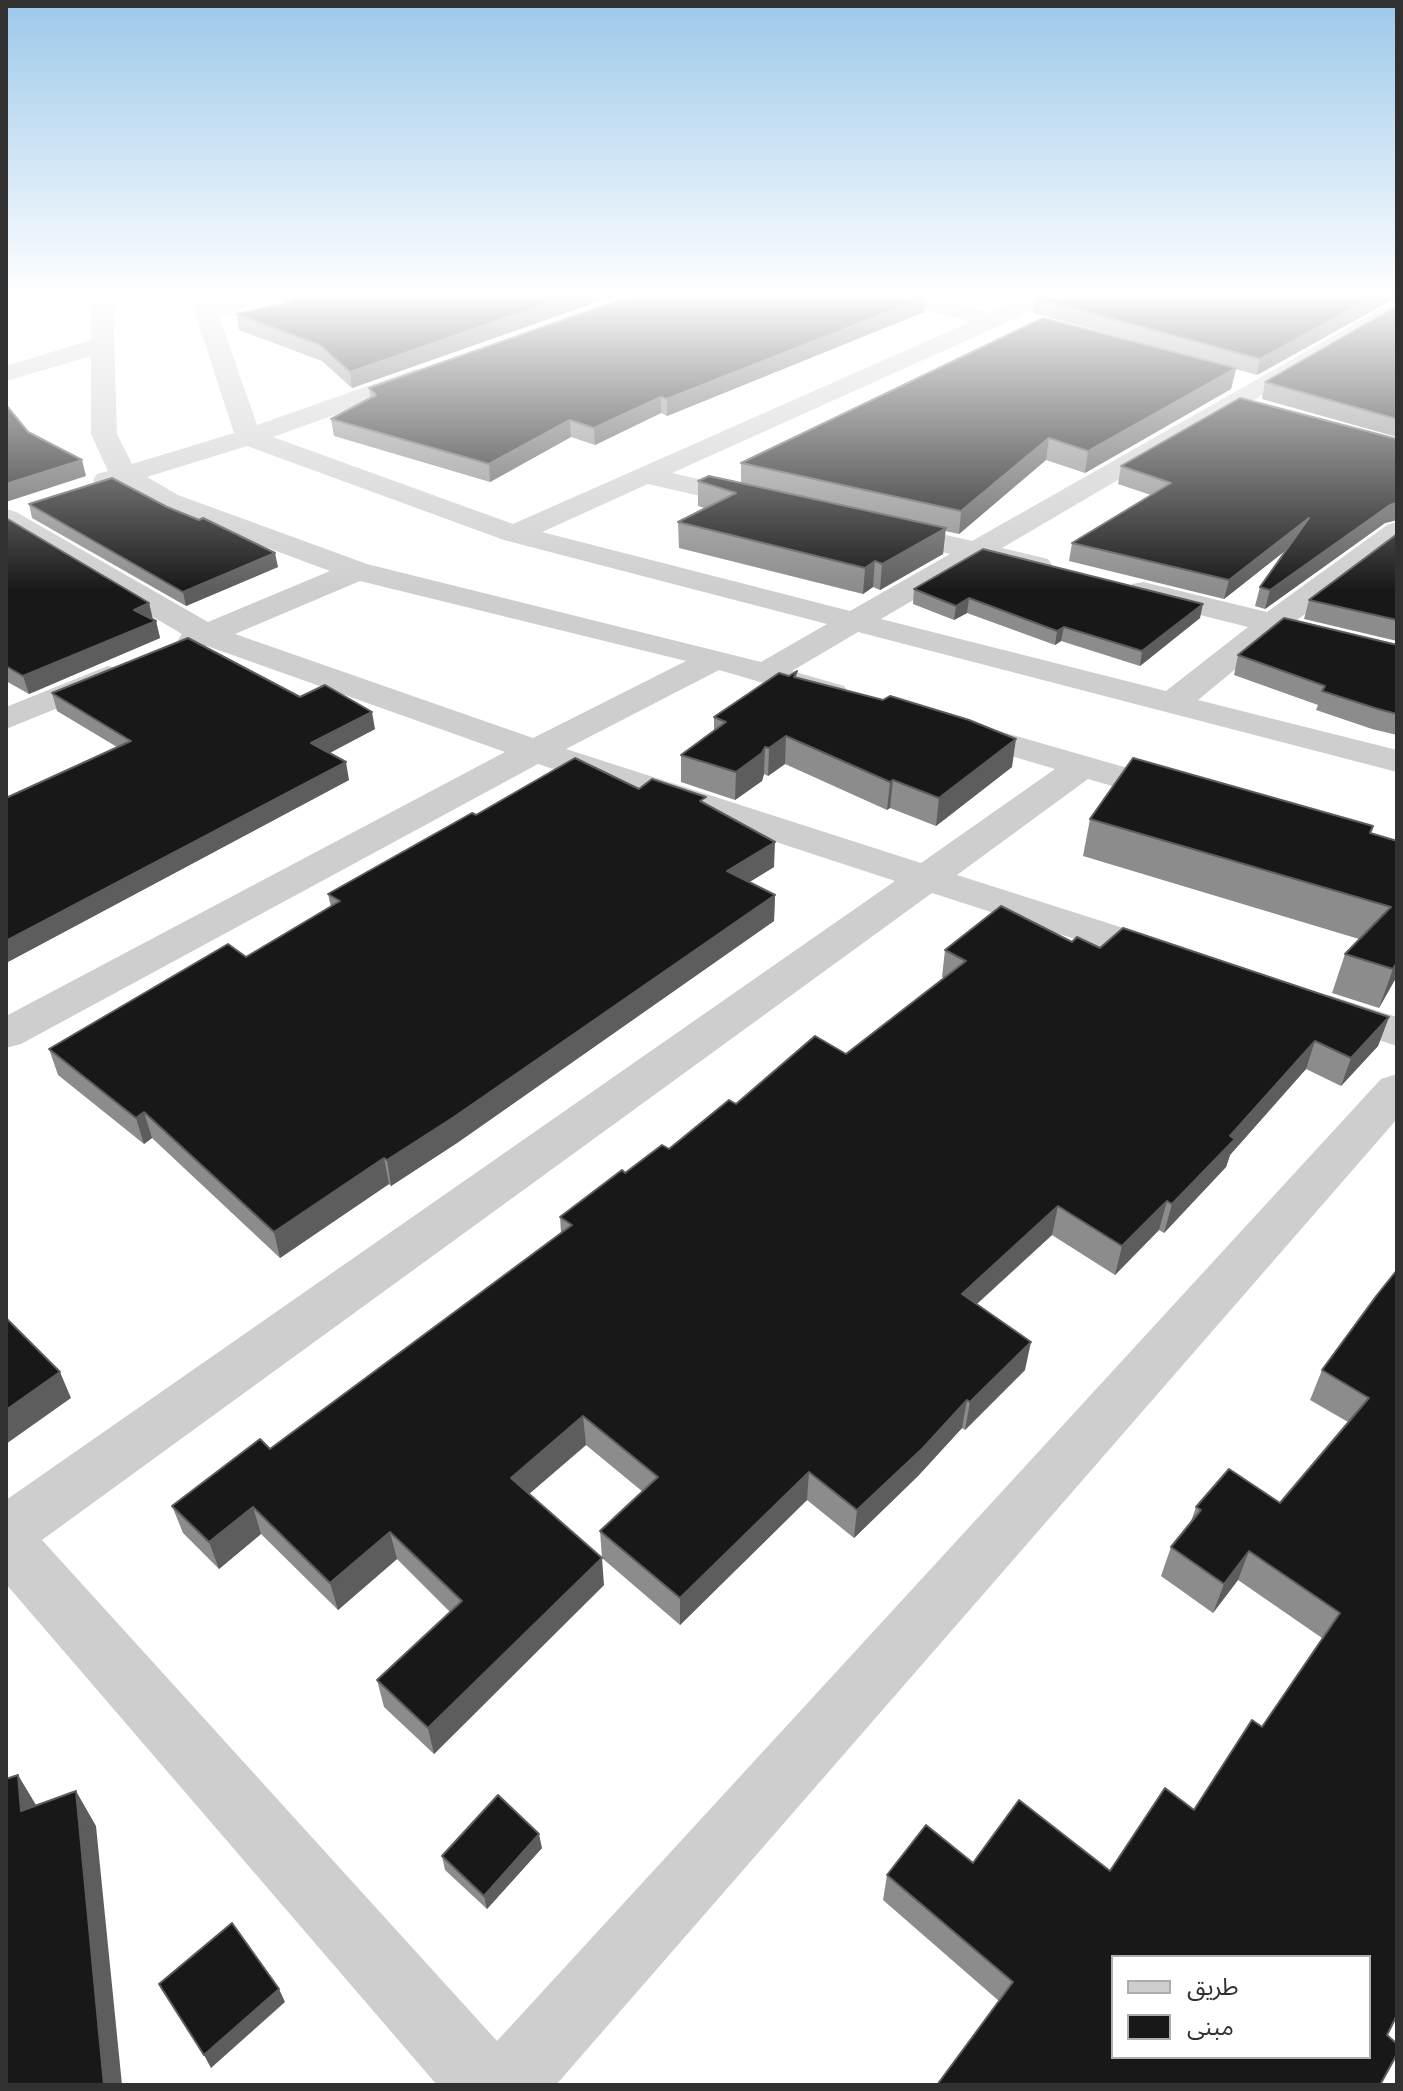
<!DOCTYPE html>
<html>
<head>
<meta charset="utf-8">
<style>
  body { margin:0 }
  #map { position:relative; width:1403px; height:2091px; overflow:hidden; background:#fff; font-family:"PT Sans","Noto Sans Arabic",sans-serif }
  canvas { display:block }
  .frame { position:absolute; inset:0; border:8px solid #313131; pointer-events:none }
  .legend { position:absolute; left:1111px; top:1955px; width:260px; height:104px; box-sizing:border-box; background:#fff; border:2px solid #adadad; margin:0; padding:10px 14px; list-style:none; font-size:24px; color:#313131 }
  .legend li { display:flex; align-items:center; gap:16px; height:40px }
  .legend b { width:40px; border:2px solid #adadad }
</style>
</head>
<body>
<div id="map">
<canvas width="1403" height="2091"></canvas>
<div class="frame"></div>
<ul class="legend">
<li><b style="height:10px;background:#cecece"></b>طريق</li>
<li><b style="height:22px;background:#181818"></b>مبنى</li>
</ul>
</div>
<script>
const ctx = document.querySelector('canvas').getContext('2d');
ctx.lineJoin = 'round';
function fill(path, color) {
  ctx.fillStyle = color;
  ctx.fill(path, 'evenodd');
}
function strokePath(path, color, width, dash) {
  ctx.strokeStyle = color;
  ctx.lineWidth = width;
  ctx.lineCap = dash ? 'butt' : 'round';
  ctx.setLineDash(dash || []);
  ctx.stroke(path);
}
const minor = new Path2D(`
  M 91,297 L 113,297 L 117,434 L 132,464 L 234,433 L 195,313 L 194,297 L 216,297 L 217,303 L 236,297 L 271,297 L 268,302 L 219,316 L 257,425 L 416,369 L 434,369 L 437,374 L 434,379 L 273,437 L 513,524 L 970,322 L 898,302 L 895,297 L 931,297 L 990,313 L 1026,297 L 1055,297 L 1052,302 L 672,473 L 767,495 L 771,501 L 767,507 L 757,509 L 648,484 L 542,532 L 850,611 L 950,554 L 876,536 L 872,530 L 876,524 L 886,521 L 972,541 L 1397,300 L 1397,316 L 1002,548 L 1048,559 L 1052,565 L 1048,571 L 1037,574 L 980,561 L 881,619 L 1166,691 L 1248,627 L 1132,598 L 1128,591 L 1132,584 L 1143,582 L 1267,612 L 1387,525 L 1397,522 L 1397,545 L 1297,620 L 1397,644 L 1397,664 L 1278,634 L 1198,700 L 1397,750 L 1397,772 L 858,632 L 792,671 L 844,686 L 849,693 L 844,700 L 832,703 L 719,670 L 566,749 L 921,863 L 1055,769 L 947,737 L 942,730 L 947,723 L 959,720 L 971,723 L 1190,786 L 1195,794 L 1190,802 L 1177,805 L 1088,779 L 957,875 L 1183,947 L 1189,956 L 1183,965 L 1168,969 L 932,893 L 42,1540 L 497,2041 L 1381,1079 L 1397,1074 L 1397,1119 L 556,2085 L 437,2085 L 6,1584 L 6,1500 L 895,881 L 538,764 L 21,1044 L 6,1048 L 6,1016 L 505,752 L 207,646 L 194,650 L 183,647 L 178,640 L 182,634 L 6,530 L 6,509 L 16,512 L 208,622 L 330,571 L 158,507 L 121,484 L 107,488 L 97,486 L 93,480 L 97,474 L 108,471 L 91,434 L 91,356 L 6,381 L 6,366 L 91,340 ZM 247,446 L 504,540 L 827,624 L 761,662 L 367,564 L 178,495 L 147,477 ZM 360,581 L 686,661 L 533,738 L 235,634 Z
  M 108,666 L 120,669 L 125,676 L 120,683 L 6,729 L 6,707 Z
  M 1328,995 L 1397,1017 L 1397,1046 L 1313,1019 L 1307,1009 L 1313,999 Z`);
const wall = new Path2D(`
  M 279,297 L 611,297 L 352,388 L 322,361 L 239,330 L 236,314 L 285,304 Z
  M 942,297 L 963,297 L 955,300 Z
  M 1397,297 L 1257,375 L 1236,369 L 1231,389 L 1085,473 L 1046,460 L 959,534 L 945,531 L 943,554 L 880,590 L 873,587 L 863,594 L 679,548 L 678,522 L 704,508 L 698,506 L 698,481 L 741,483 L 741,463 L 1196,358 L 1034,313 L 1036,298 Z
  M 1397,306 L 1397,437 L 1262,399 L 1265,382 Z
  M 924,312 L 667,416 L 661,413 L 595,445 L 571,437 L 490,482 L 334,436 L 331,419 L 370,398 L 369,388 Z
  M 1397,439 L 1397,520 L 1385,523 L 1265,609 L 1255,606 L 1260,587 L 1286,550 L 1224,599 L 1069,561 L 1072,543 L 1151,495 L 1118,484 L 1121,466 Z
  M 29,504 L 167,507 L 278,567 L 186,606 L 32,518 Z
  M 6,518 L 149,603 L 153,620 L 156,621 L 160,638 L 29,694 L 6,681 Z
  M 1397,534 L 1397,641 L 1304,619 L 1309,600 Z
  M 914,589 L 1200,618 L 1140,666 L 1061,641 L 1055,645 L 967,613 L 954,620 L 913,604 Z
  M 1397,645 L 1397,735 L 1372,729 L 1316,710 L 1318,705 L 1234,675 L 1238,655 Z
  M 797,671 L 796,678 L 1012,767 L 936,826 L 890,808 L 887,810 L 785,764 L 768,776 L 764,774 L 762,781 L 735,800 L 681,782 L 681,755 L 714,730 L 714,717 Z
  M 52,693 L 300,697 L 375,729 L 330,753 L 349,780 L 6,963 L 6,798 L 117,747 L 57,711 Z
  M 639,789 L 706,804 L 774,867 L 749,882 L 775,895 L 774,921 L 457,1143 L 391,1186 L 389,1184 L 280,1258 L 152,1138 L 144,1144 L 58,1075 L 49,1049 L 246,957 L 331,907 L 328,894 L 476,815 Z
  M 1090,819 L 1371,834 L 1397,841 L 1397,976 L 1379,1008 L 1332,993 L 1345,954 L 1359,939 L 1083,856 Z
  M 1072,942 L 1389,1017 L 1378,1046 L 1341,1086 L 1306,1069 L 1230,1155 L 1226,1167 L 1164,1233 L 1159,1230 L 1115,1275 L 1052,1235 L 977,1304 L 1025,1370 L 965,1430 L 962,1428 L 918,1476 L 854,1538 L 807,1500 L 680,1625 L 602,1558 L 600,1531 L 643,1492 L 586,1445 L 529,1494 L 604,1585 L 434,1754 L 384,1707 L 377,1680 L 450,1612 L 397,1559 L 338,1610 L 261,1534 L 219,1569 L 183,1533 L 172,1506 L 270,1449 L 561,1233 L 560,1217 L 625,1173 L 669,1149 L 736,1104 L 846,1054 L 944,978 L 942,977 L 945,950 Z
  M 1377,1295 L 1397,2015 L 999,2001 L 883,1900 L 887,1875 L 973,1863 L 1110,1871 L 1194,1810 L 1262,1727 L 1322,1638 L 1238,1580 L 1213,1613 L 1161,1576 L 1171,1547 L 1190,1524 L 1196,1507 L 1280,1503 L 1348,1422 L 1310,1400 L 1322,1370 Z
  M 542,1848 L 487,1909 L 445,1870 L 442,1856 Z`);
const shadedWall = new Path2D(`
  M 567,297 L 611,297 L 352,388 L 350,372 Z
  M 926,297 L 924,312 L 667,416 L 667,399 Z
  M 1374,297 L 1397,297 L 1257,375 L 1260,359 Z
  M 1236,368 L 1231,389 L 1085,473 L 1088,451 Z
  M 661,397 L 661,413 L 595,445 L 594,428 Z
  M 570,420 L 571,437 L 490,482 L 489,464 Z
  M 1049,438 L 1046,460 L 959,534 L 961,511 Z
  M 82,460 L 86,476 L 6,502 L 6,484 Z
  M 1397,503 L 1397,520 L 1385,523 L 1265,609 L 1270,590 L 1390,505 Z
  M 1309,518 L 1304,536 L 1224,599 L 1229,580 Z
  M 946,528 L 943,554 L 880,590 L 882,564 Z
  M 275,553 L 278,567 L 186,606 L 183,592 Z
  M 875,561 L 873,587 L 863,594 L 865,568 Z
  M 969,598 L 967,613 L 954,620 L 956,606 Z
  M 149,603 L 153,620 L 134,610 Z
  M 1203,604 L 1200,618 L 1140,666 L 1142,651 Z
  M 156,621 L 160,638 L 29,694 L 23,676 Z
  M 1064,627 L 1061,641 L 1055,645 L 1057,631 Z
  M 372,712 L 375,729 L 314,761 L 311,743 Z
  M 786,736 L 785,764 L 768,776 L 769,748 Z
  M 1016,739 L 1012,767 L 936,826 L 939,798 Z
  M 765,747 L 764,774 L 762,781 L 735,800 L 736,772 Z
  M 346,762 L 349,780 L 6,963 L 6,941 Z
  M 893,780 L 890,808 L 887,810 L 890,782 Z
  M 775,842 L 774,867 L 727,896 L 727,871 Z
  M 775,895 L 774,921 L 457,1143 L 391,1186 L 387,1160 Z
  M 1397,962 L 1397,976 L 1379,1008 L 1393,969 Z
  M 1389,1017 L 1378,1046 L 1341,1086 L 1351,1058 Z
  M 1315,1041 L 1306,1069 L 1230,1155 L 1226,1167 L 1164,1233 L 1172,1204 L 1230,1136 Z
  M 144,1112 L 152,1138 L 144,1144 L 136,1118 Z
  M 384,1158 L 389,1184 L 280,1258 L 274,1232 Z
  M 1167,1201 L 1159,1230 L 1115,1275 L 1122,1246 Z
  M 1058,1206 L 1052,1235 L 957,1322 L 962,1294 Z
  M 1031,1342 L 1025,1370 L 965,1430 L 970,1402 Z
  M 60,1372 L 71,1398 L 6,1444 L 6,1410 Z
  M 967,1400 L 962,1428 L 918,1476 L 854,1538 L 857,1510 Z
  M 583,1416 L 586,1445 L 515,1506 L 511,1478 Z
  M 809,1472 L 807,1500 L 680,1625 L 680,1598 Z
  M 253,1507 L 261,1534 L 219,1569 L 209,1542 Z
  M 390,1532 L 397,1559 L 338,1610 L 330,1583 Z
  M 1249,1551 L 1238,1580 L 1213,1613 L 1224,1584 Z
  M 602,1558 L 604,1585 L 434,1754 L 428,1728 Z
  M 18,1775 L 39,1810 L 21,1811 Z
  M 76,1791 L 96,1826 L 122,2085 L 104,2085 Z
  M 539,1834 L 542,1848 L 487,1909 L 484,1896 Z
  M 279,1989 L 285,2002 L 211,2068 L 204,2055 Z`);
const building = new Path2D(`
  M 289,297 L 567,297 L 350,372 L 320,345 L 236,314 L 293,302 Z
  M 629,297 L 926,297 L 667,399 L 661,397 L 594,428 L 570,420 L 489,464 L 331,419 L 376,395 L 369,388 Z
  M 1038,297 L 1374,297 L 1260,359 L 1036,298 Z
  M 1397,306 L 1397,419 L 1265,382 Z
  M 1043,318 L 1236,368 L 1088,451 L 1049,438 L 961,511 L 741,463 Z
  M 1240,398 L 1397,439 L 1397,503 L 1390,505 L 1270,590 L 1260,587 L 1309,518 L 1229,580 L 1072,543 L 1171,483 L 1121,466 Z
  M 6,405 L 28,432 L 82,460 L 6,484 Z
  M 709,476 L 946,528 L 882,564 L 875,561 L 865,568 L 678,522 L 736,493 L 698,481 Z
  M 112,478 L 167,507 L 199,520 L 203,518 L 275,553 L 183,592 L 29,504 Z
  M 6,518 L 149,603 L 134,610 L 156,621 L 23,676 L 6,666 Z
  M 1397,534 L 1397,620 L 1309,600 Z
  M 983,549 L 1203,604 L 1142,651 L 1064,627 L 1057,631 L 969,598 L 956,606 L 914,589 Z
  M 1284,618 L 1397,645 L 1397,714 L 1378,709 L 1322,691 L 1325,686 L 1238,655 Z
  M 188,638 L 300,697 L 325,685 L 372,712 L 311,743 L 346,762 L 6,941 L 6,798 L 131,741 L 52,693 Z
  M 797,671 L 794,677 L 883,700 L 890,696 L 969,720 L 1016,739 L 939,798 L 893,780 L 890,782 L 786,736 L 769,748 L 765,747 L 762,753 L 736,772 L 681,755 L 726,722 L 714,717 L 779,673 L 789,676 Z
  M 575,758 L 639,789 L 652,779 L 706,797 L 700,801 L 775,842 L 727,871 L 775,895 L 454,1117 L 387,1160 L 384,1158 L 274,1232 L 144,1112 L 136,1118 L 49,1049 L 228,944 L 246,957 L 340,901 L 328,894 L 472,813 L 476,815 Z
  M 1133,758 L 1373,826 L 1370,833 L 1397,841 L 1397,858 L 1396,860 L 1397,861 L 1397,962 L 1393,969 L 1345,954 L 1391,907 L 1090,819 Z
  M 1001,906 L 1072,942 L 1077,937 L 1100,948 L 1123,928 L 1389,1017 L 1351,1058 L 1315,1041 L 1230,1136 L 1235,1139 L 1172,1204 L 1167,1201 L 1122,1246 L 1058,1206 L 962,1294 L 1031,1342 L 970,1402 L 967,1400 L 923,1448 L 857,1510 L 809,1472 L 680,1598 L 600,1531 L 658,1477 L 583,1416 L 511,1478 L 602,1558 L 428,1728 L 377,1680 L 462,1601 L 390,1532 L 330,1583 L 253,1507 L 209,1542 L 172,1506 L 260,1439 L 270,1449 L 572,1225 L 560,1217 L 622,1170 L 625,1173 L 662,1145 L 669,1149 L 729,1100 L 736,1104 L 815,1036 L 846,1054 L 966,961 L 945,950 Z
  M 1397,1270 L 1397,2015 L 1387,2035 L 1397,2044 L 1397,2054 L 1380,2085 L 937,2085 L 1013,1982 L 887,1875 L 926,1825 L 973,1863 L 1019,1800 L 1110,1871 L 1165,1788 L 1194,1810 L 1252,1720 L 1262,1727 L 1340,1613 L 1249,1551 L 1224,1584 L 1171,1547 L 1201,1510 L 1196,1507 L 1229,1469 L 1280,1503 L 1369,1398 L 1322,1370 L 1377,1295 ZM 1113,1957 L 1369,1957 L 1369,2057 L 1113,2057 Z
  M 6,1318 L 60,1372 L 6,1410 Z
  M 18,1775 L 21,1811 L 76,1791 L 104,2085 L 6,2085 L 6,1779 Z
  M 498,1795 L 539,1834 L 484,1896 L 442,1856 Z
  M 232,1923 L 279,1989 L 204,2055 L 159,1984 Z`);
fill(minor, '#cecece');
fill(wall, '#8c8c8c');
fill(shadedWall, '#5d5d5d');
fill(building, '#181818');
strokePath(building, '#5d5d5d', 2);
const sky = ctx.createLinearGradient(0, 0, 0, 590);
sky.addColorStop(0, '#9cc8ea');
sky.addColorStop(0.5, '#fff');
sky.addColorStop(1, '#ffffff00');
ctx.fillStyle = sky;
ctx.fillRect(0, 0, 1403, 590);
</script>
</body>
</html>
